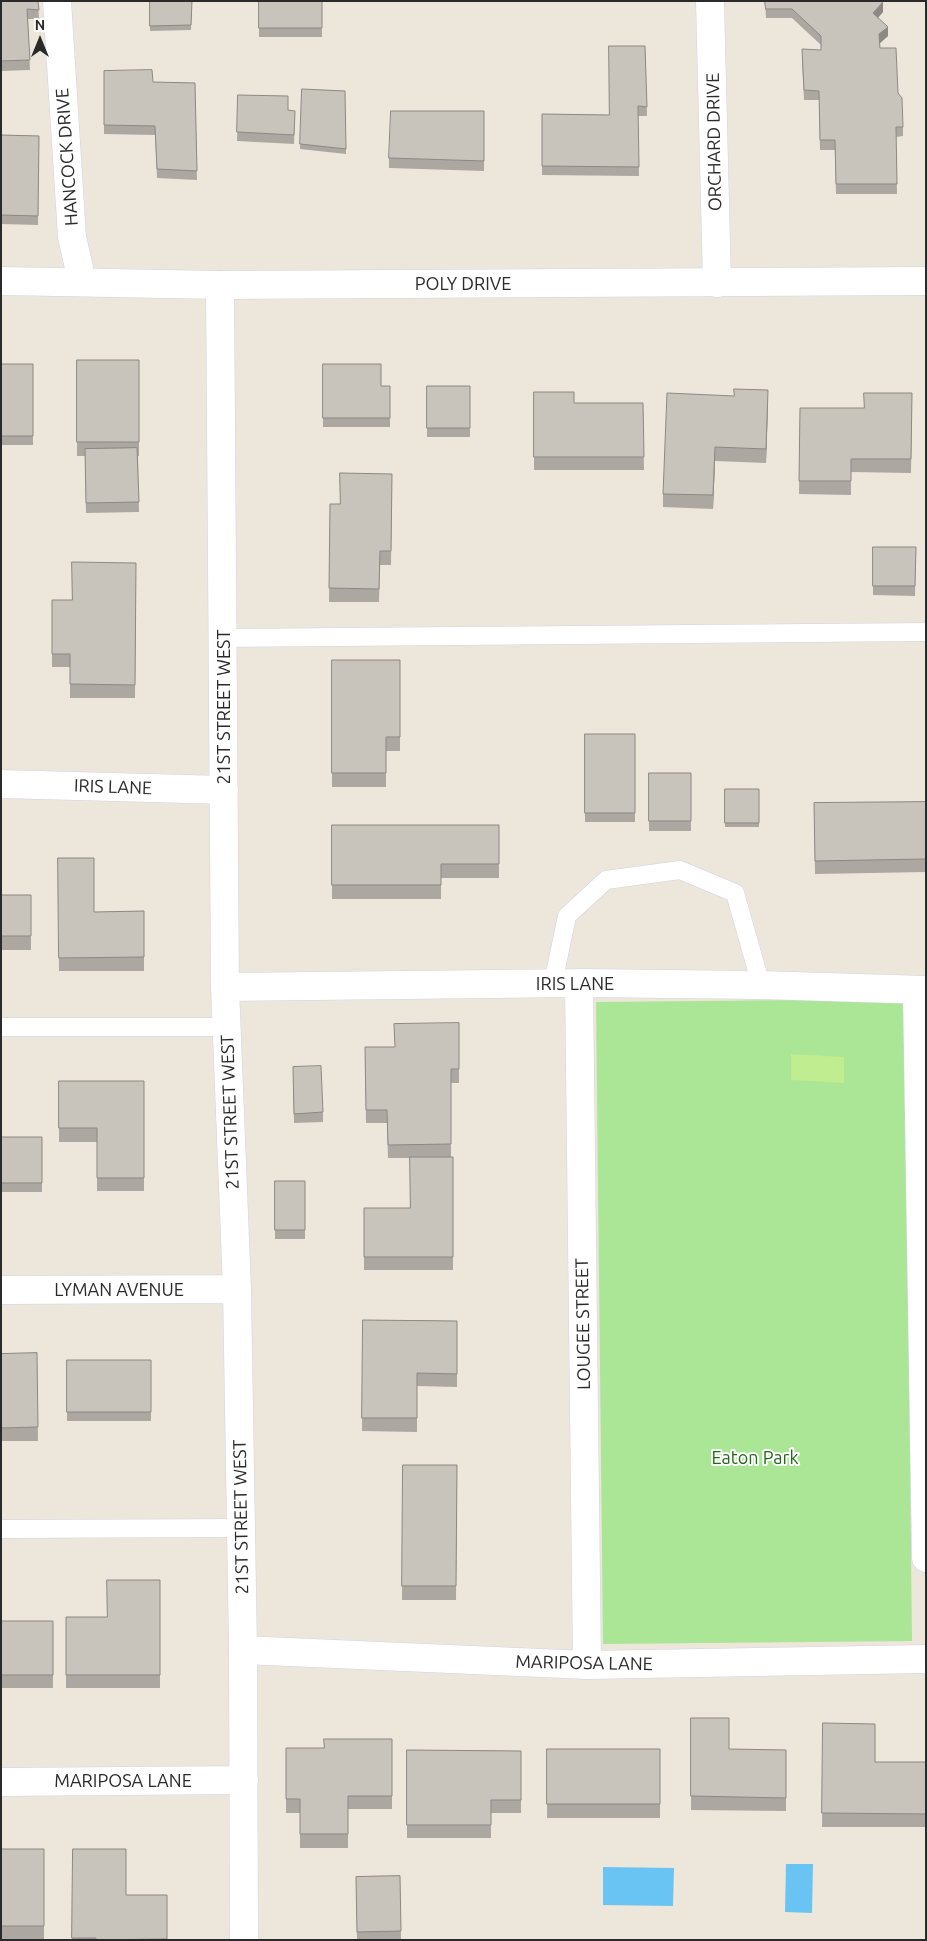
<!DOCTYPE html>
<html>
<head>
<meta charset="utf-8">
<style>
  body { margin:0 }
  #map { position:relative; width:927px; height:1941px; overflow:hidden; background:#ede6db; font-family:Ubuntu,sans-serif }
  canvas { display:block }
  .frame { position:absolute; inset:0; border:2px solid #2a2a2a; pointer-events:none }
  .north { position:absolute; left:15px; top:15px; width:50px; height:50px; -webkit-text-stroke:4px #fff; paint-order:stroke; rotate:0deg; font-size:14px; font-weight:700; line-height:20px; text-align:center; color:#2a2a2a }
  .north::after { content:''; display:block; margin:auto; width:18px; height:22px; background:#2a2a2a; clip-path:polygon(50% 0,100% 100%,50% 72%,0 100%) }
</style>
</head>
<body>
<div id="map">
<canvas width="927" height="1941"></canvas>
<div class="frame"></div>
<div class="north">N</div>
</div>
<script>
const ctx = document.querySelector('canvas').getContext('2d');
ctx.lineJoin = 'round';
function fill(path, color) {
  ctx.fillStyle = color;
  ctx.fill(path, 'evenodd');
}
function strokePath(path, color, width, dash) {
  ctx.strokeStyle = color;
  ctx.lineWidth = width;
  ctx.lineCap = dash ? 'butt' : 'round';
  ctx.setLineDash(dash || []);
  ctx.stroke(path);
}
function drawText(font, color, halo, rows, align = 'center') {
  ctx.font = font + ' Ubuntu,sans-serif';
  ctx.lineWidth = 4;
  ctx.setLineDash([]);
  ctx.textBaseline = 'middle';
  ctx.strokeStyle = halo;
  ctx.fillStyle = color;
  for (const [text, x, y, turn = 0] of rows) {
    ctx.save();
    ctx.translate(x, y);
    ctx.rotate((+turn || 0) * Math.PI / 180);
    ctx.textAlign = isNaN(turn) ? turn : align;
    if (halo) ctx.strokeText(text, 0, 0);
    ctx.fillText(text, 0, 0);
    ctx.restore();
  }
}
const green = new Path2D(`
  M 905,999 L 912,1641 L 603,1644 L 596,1002 Z`);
const pitch = new Path2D(`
  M 791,1054 L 844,1057 L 844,1083 L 791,1080 Z`);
const water = new Path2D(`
  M 786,1864 L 813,1864 L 812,1913 L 785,1912 Z
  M 603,1867 L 674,1868 L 673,1906 L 603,1905 Z`);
const lane = new Path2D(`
  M 223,638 L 926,632
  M 553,983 L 567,916 L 606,880 L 680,870 L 735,893 L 761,985
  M 1,1027 L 227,1027
  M 1,1529 L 241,1528`);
const street = new Path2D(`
  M 57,1 L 72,237 L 82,281
  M 710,1 L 717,283
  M 220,285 L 225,987 L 237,1289 L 243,1650 L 244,1940
  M 1,784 L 224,790
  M 579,983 L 587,1665
  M 225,987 L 579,983 L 761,985 L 926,990
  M 917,990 L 926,1558
  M 1,1290 L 237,1289
  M 243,1650 L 587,1665 L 926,1659
  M 1,1782 L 244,1780`);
const secondary = new Path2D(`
  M 1,281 L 220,285 L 926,281`);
const wall = new Path2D(`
  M 1,1 L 38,1 L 39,19 L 28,19 L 30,70 L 1,71 Z
  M 150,1 L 192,1 L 191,30 L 150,31 Z
  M 259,1 L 322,1 L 322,37 L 259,37 Z
  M 765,1 L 883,12 L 878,18 L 888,36 L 880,43 L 880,48 L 898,93 L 903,127 L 903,136 L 896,137 L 897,194 L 836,194 L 835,150 L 820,150 L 819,100 L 804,100 L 802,59 L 821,50 L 821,45 L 792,18 L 766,18 Z
  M 645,46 L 647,116 L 638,116 L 639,176 L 542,175 L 542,114 L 609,115 Z
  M 104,71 L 153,82 L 195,83 L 197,180 L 157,178 L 155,135 L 104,134 Z
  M 302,89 L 346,149 L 346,154 L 300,149 Z
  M 238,95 L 288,110 L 295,111 L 294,144 L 237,141 Z
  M 484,111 L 484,171 L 389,168 L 389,158 Z
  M 1,135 L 39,136 L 38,225 L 1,224 Z
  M 77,360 L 139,360 L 139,456 L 138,456 L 139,512 L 86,513 L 85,456 L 77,456 Z
  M 1,364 L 33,364 L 33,445 L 1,445 Z
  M 323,364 L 381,386 L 390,386 L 390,427 L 323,427 Z
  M 427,386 L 470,386 L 470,437 L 427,437 Z
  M 534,392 L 574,403 L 643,403 L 644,470 L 534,470 Z
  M 912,393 L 911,473 L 851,472 L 851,495 L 799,494 L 800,408 L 864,408 Z
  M 734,396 L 768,403 L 766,463 L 715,461 L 713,509 L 663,507 L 663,494 Z
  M 392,474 L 391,565 L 380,565 L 379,602 L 329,602 L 330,504 L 340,504 Z
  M 873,547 L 916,547 L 915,596 L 873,595 Z
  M 136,563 L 135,698 L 70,698 L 70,667 L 52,667 L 52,600 L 72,600 Z
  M 332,660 L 400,660 L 400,751 L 386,751 L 386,787 L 332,787 Z
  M 585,734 L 635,734 L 635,822 L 585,822 Z
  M 649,773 L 691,773 L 691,831 L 649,831 Z
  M 725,789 L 759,789 L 759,827 L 725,827 Z
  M 926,802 L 926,872 L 815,874 L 814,803 Z
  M 332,825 L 499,825 L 499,878 L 441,878 L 441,899 L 332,899 Z
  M 58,858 L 94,912 L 144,911 L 144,971 L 59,971 Z
  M 1,895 L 31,895 L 31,950 L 1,950 Z
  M 459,1023 L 459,1083 L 451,1083 L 451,1157 L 453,1157 L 453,1270 L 364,1270 L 364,1208 L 410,1208 L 410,1158 L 388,1158 L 387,1123 L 366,1123 L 365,1047 L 395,1047 Z
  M 293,1076 L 323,1112 L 323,1122 L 294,1123 Z
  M 59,1081 L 144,1081 L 144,1191 L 97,1191 L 97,1142 L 59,1142 Z
  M 1,1137 L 42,1137 L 42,1192 L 1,1192 Z
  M 275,1181 L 305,1181 L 305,1239 L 275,1239 Z
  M 363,1320 L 457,1321 L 457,1387 L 417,1386 L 417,1432 L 362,1431 Z
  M 37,1353 L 38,1441 L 1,1441 L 1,1354 Z
  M 67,1360 L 151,1360 L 151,1421 L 67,1421 Z
  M 403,1465 L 457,1465 L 456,1600 L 402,1600 Z
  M 160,1580 L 160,1688 L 66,1688 L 66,1617 L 107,1617 Z
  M 1,1621 L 53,1621 L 53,1688 L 1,1688 Z
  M 691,1718 L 729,1749 L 786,1750 L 786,1811 L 691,1810 Z
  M 823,1723 L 875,1762 L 926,1762 L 926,1827 L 822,1827 Z
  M 392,1739 L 392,1809 L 348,1809 L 348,1848 L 300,1848 L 300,1813 L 286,1813 L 286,1748 L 324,1748 Z
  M 547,1749 L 660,1749 L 660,1818 L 547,1818 Z
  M 407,1750 L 521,1751 L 521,1813 L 491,1813 L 491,1838 L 407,1838 Z
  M 1,1849 L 44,1849 L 44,1940 L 1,1940 Z
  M 73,1849 L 126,1895 L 167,1895 L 167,1940 L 72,1940 Z
  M 400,1876 L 401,1940 L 357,1940 L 356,1877 Z`);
const shadedWall = new Path2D(`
  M 883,2 L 883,12 L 873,23 L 873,13 Z
  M 888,27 L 888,36 L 879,44 L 879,34 Z
  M 768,390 L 768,403 L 766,463 L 766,449 Z
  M 715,447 L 715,461 L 713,509 L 713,495 Z`);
const building = new Path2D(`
  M 1,1 L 38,1 L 39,10 L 27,9 L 30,60 L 1,61 Z
  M 150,1 L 192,1 L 191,25 L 150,26 Z
  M 259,1 L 322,1 L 322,28 L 259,28 Z
  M 765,1 L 881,1 L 883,2 L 873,13 L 888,27 L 879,34 L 880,48 L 896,48 L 898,93 L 902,98 L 903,127 L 896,127 L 897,184 L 836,184 L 835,140 L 820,140 L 819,91 L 804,90 L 802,49 L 821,50 L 821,36 L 792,9 L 766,9 Z
  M 609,46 L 645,46 L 647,107 L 638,106 L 639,167 L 542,166 L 542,114 L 609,115 Z
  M 152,70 L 153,82 L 195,83 L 197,171 L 157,169 L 155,126 L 104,125 L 104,71 Z
  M 302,89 L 345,91 L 346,149 L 300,144 Z
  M 238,95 L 288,96 L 288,110 L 295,111 L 294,135 L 237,132 Z
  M 391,111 L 484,111 L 484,161 L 389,158 Z
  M 1,135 L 39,136 L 38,216 L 1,215 Z
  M 77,360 L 139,360 L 139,442 L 77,442 Z
  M 1,364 L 33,364 L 33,436 L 1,436 Z
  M 323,364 L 381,364 L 381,386 L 390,386 L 390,418 L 323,418 Z
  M 427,386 L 470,386 L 470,428 L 427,428 Z
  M 734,389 L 768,390 L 766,449 L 715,447 L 713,495 L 663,494 L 667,393 L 734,396 Z
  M 534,392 L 574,392 L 574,403 L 643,403 L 644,457 L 534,457 Z
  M 864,393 L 912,393 L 911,459 L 851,459 L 851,481 L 799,481 L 800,408 L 864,408 Z
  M 137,448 L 139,502 L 86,503 L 85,449 Z
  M 340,473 L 392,474 L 391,551 L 380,551 L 379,589 L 329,588 L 330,504 L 340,504 Z
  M 873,547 L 916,547 L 915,586 L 873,586 Z
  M 72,562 L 136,563 L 135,685 L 70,684 L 70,654 L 52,654 L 52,600 L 72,600 Z
  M 332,660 L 400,660 L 400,737 L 386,737 L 386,773 L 332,773 Z
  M 585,734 L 635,734 L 635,813 L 585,813 Z
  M 649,773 L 691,773 L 691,821 L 649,821 Z
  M 725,789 L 759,789 L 759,823 L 725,823 Z
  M 926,802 L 926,859 L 815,861 L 814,803 Z
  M 332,825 L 499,825 L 499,864 L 441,864 L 441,885 L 332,885 Z
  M 58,858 L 94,858 L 94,912 L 144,911 L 144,957 L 59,958 Z
  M 1,895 L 31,895 L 31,936 L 1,936 Z
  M 459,1023 L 459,1069 L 451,1069 L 451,1144 L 388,1145 L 387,1110 L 366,1110 L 365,1047 L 395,1047 L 394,1024 Z
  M 321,1066 L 323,1112 L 294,1114 L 293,1067 Z
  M 59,1081 L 144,1081 L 144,1178 L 97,1178 L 97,1128 L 59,1128 Z
  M 1,1137 L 42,1137 L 42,1183 L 1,1183 Z
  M 410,1157 L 453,1157 L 453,1257 L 364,1257 L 364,1208 L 410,1208 Z
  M 275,1181 L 305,1181 L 305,1230 L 275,1230 Z
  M 363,1320 L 457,1321 L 457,1374 L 417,1373 L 417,1418 L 362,1418 Z
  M 37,1353 L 38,1427 L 1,1428 L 1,1354 Z
  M 67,1360 L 151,1360 L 151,1412 L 67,1412 Z
  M 403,1465 L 457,1465 L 456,1586 L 402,1586 Z
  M 107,1580 L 160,1580 L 160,1675 L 66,1675 L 66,1617 L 107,1617 Z
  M 1,1621 L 53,1621 L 53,1675 L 1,1675 Z
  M 691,1718 L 729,1718 L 729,1749 L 786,1750 L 786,1798 L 691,1796 Z
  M 823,1723 L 875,1724 L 875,1762 L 926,1762 L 926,1814 L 822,1813 Z
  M 324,1739 L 392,1739 L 392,1796 L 348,1796 L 348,1834 L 300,1834 L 300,1799 L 286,1799 L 286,1748 L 324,1748 Z
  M 547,1749 L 660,1749 L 660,1804 L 547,1804 Z
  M 407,1750 L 521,1751 L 521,1800 L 491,1800 L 491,1825 L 407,1825 Z
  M 1,1849 L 44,1849 L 44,1926 L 1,1926 Z
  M 73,1849 L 126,1849 L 126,1895 L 167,1895 L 167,1939 L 96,1940 L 96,1938 L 72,1938 Z
  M 400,1876 L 401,1931 L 357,1932 L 356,1877 Z`);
const streetNames = [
  ["ORCHARD DRIVE",714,142,-91],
  ["HANCOCK DRIVE",67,157,-94],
  ["POLY DRIVE",463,284],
  ["21ST STREET WEST",224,707,-90],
  ["IRIS LANE",113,787,2],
  ["IRIS LANE",575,984],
  ["21ST STREET WEST",230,1112,-92],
  ["LYMAN AVENUE",119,1290],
  ["LOUGEE STREET",583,1324,-91],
  ["21ST STREET WEST",241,1517,-91],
  ["MARIPOSA LANE",584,1663,1],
  ["MARIPOSA LANE",123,1781]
];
const parkNames = [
  ["Eaton Park",755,1458]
];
fill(green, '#aae695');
fill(pitch, '#bfed90');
fill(water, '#6ac4f3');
strokePath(lane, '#d0d2e3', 19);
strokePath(street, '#d0d2e3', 29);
strokePath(secondary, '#d0d2e3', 29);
strokePath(lane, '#fff', 18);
strokePath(street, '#fff', 28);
strokePath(secondary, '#fff', 28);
fill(wall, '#aca8a1');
fill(shadedWall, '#8c8883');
fill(building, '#c8c3bb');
strokePath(building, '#8c8883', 1);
drawText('18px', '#2a2a2a', '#fff', streetNames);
drawText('18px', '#226a17', '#fff', parkNames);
</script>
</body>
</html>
